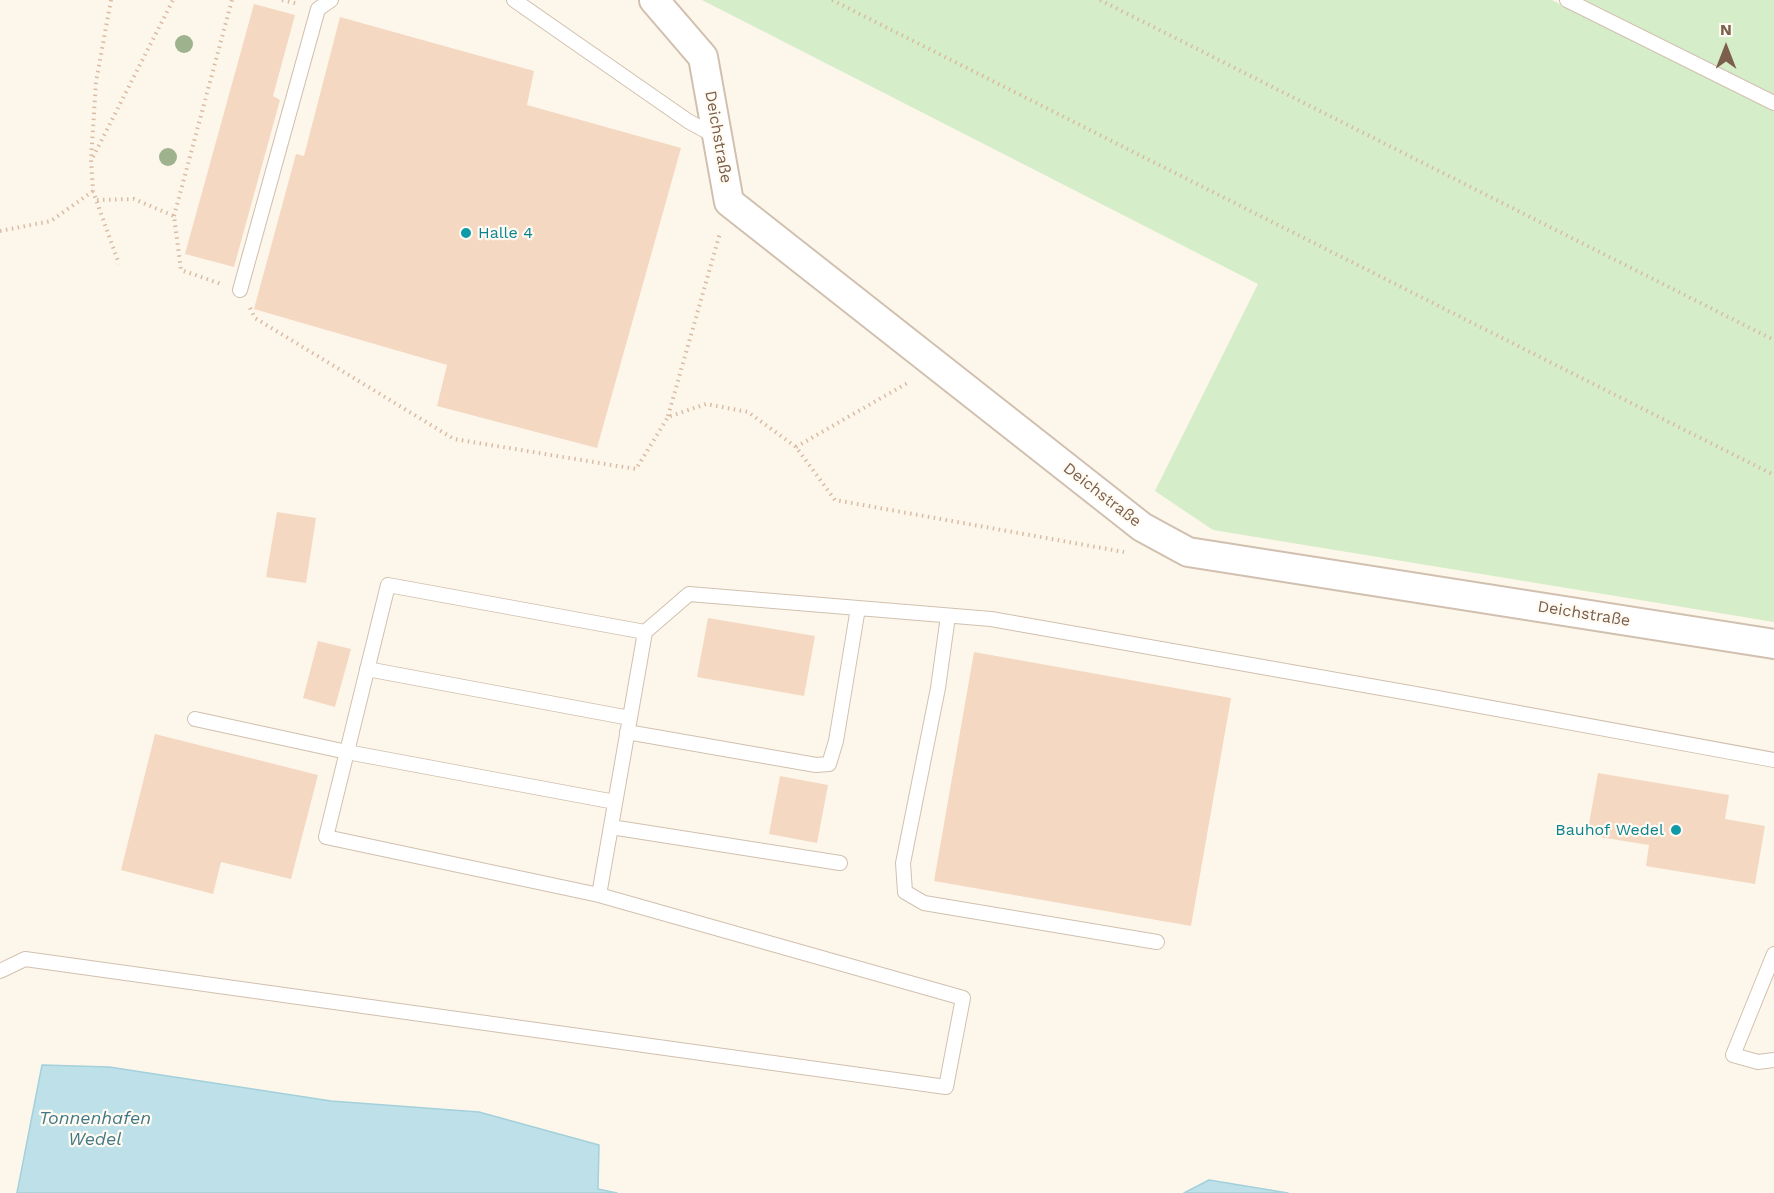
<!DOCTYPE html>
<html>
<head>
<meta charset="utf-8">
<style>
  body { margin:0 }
  #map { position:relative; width:1774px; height:1193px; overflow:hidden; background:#fdf7eb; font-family:"Work Sans",sans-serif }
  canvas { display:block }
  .north { position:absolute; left:1696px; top:18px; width:60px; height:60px; -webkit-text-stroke:4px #fffbf2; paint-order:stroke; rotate:0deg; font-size:16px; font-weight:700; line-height:24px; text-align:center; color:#7b5e4c }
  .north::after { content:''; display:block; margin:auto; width:21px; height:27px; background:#7b5e4c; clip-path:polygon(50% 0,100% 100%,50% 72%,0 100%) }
</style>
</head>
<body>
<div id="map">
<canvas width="1774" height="1193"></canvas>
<div class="north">N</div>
</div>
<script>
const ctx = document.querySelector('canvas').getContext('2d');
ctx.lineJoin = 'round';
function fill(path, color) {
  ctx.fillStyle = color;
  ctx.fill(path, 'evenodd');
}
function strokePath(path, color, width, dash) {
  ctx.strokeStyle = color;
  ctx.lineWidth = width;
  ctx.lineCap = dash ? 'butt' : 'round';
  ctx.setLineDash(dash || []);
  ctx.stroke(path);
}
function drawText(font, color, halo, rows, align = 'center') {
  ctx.font = font + ' "Work Sans",sans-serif';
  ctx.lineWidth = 4.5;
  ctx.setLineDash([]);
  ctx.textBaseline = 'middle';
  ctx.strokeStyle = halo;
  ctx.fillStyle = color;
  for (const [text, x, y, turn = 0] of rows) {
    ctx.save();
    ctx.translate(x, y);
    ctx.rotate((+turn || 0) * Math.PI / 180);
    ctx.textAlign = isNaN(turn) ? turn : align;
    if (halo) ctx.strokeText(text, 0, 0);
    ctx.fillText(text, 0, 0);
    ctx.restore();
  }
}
const green = new Path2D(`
  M 702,0 L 1552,0 L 1774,111 L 1774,622 L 1213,530 L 1155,491 L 1258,284 Z
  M 1583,0 L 1774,0 L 1774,95 Z`);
const water = new Path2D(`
  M 42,1065 L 109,1067 L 331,1101 L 479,1112 L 599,1145 L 598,1189 L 617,1193 L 17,1193 Z
  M 1209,1180 L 1288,1193 L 1184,1193 Z`);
const building = new Path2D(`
  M 254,4 L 295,15 L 273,96 L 280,100 L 234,267 L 185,254 Z
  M 340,17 L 534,71 L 527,105 L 681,148 L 597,448 L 437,406 L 447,365 L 254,309 L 296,154 L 304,156 Z
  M 277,512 L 316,518 L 306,583 L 266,577 Z
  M 708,618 L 815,636 L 804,696 L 697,677 Z
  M 318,641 L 351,649 L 335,707 L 303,698 Z
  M 974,652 L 1231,698 L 1191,926 L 934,881 Z
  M 155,734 L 318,775 L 291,879 L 221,862 L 213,894 L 121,870 Z
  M 1598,773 L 1729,795 L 1725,819 L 1765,826 L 1755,884 L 1646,866 L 1649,845 L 1587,835 Z
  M 780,776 L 828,785 L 817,843 L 769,834 Z`);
const path = new Path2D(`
  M 111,0 L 96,82 L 91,160 L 93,191 L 119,264
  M 282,0 L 299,4
  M 832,0 L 1774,475
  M 1100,0 L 1774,340
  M 93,157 L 173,0
  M 97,200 L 134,199 L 174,216 L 181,270 L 221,284
  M 174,216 L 232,0
  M 0,231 L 51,221 L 93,191
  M 250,308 L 255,318 L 454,439 L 636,469 L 668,417 L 706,404 L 748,412 L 796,447 L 835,500 L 1124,552
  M 668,416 L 720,233
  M 796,447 L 909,382`);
const service = new Path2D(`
  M 514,0 L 688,121 L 717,137
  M 1567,0 L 1774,103
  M 240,290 L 318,9 L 331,0
  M 948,616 L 938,688 L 903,863 L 905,892 L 924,903 L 1157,942
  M 367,669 L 630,718
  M 195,719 L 347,752 L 615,802
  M 627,732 L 816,765 L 829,764 L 836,741 L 858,608
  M 611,827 L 840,863
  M 599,895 L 645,632 L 689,594 L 991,619 L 1421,695 L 1774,760
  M 1774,954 L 1733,1055 L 1758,1062 L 1774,1060
  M 0,971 L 25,959 L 946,1087 L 963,998 L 599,895 L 326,837 L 388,585 L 645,632`);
const minor = new Path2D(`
  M 654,0 L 703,57 L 729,202 L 1142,527 L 1188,552 L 1774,644`);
const trees = [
  [184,44],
  [168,157]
];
const markers = [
  [466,233,6,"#0f9aa8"],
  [1676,830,6,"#0f9aa8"]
];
const streetNames = [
  ["Deichstraße",718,137,80],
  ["Deichstraße",1102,495,38],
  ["Deichstraße",1584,614,9]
];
const cultureNames = [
  ["Halle 4",478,233],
  ["Bauhof Wedel",1664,830,"right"]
];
const waterNames = [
  ["Tonnenhafen",95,1119],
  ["Wedel",95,1140]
];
fill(green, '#d5edc8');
fill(water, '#bee1e9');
strokePath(water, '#a3d0db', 1.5);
fill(building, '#f4d8c1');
strokePath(service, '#d1c0af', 16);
strokePath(minor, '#d1c0af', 32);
strokePath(path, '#dabba3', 4, [1.5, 4.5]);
strokePath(service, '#fff', 14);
strokePath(minor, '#fff', 28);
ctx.fillStyle = '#9db28d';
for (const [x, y] of trees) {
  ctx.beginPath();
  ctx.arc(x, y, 9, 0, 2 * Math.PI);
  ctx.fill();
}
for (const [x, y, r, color] of markers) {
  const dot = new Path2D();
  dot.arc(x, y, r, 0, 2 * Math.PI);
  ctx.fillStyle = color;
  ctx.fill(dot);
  strokePath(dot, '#fffbf2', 2);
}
drawText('16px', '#7b5e4c', '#fffbf2', streetNames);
drawText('16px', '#0d838f', '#fffbf2', cultureNames, 'left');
drawText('italic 18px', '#417887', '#fffbf2', waterNames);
</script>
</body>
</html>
